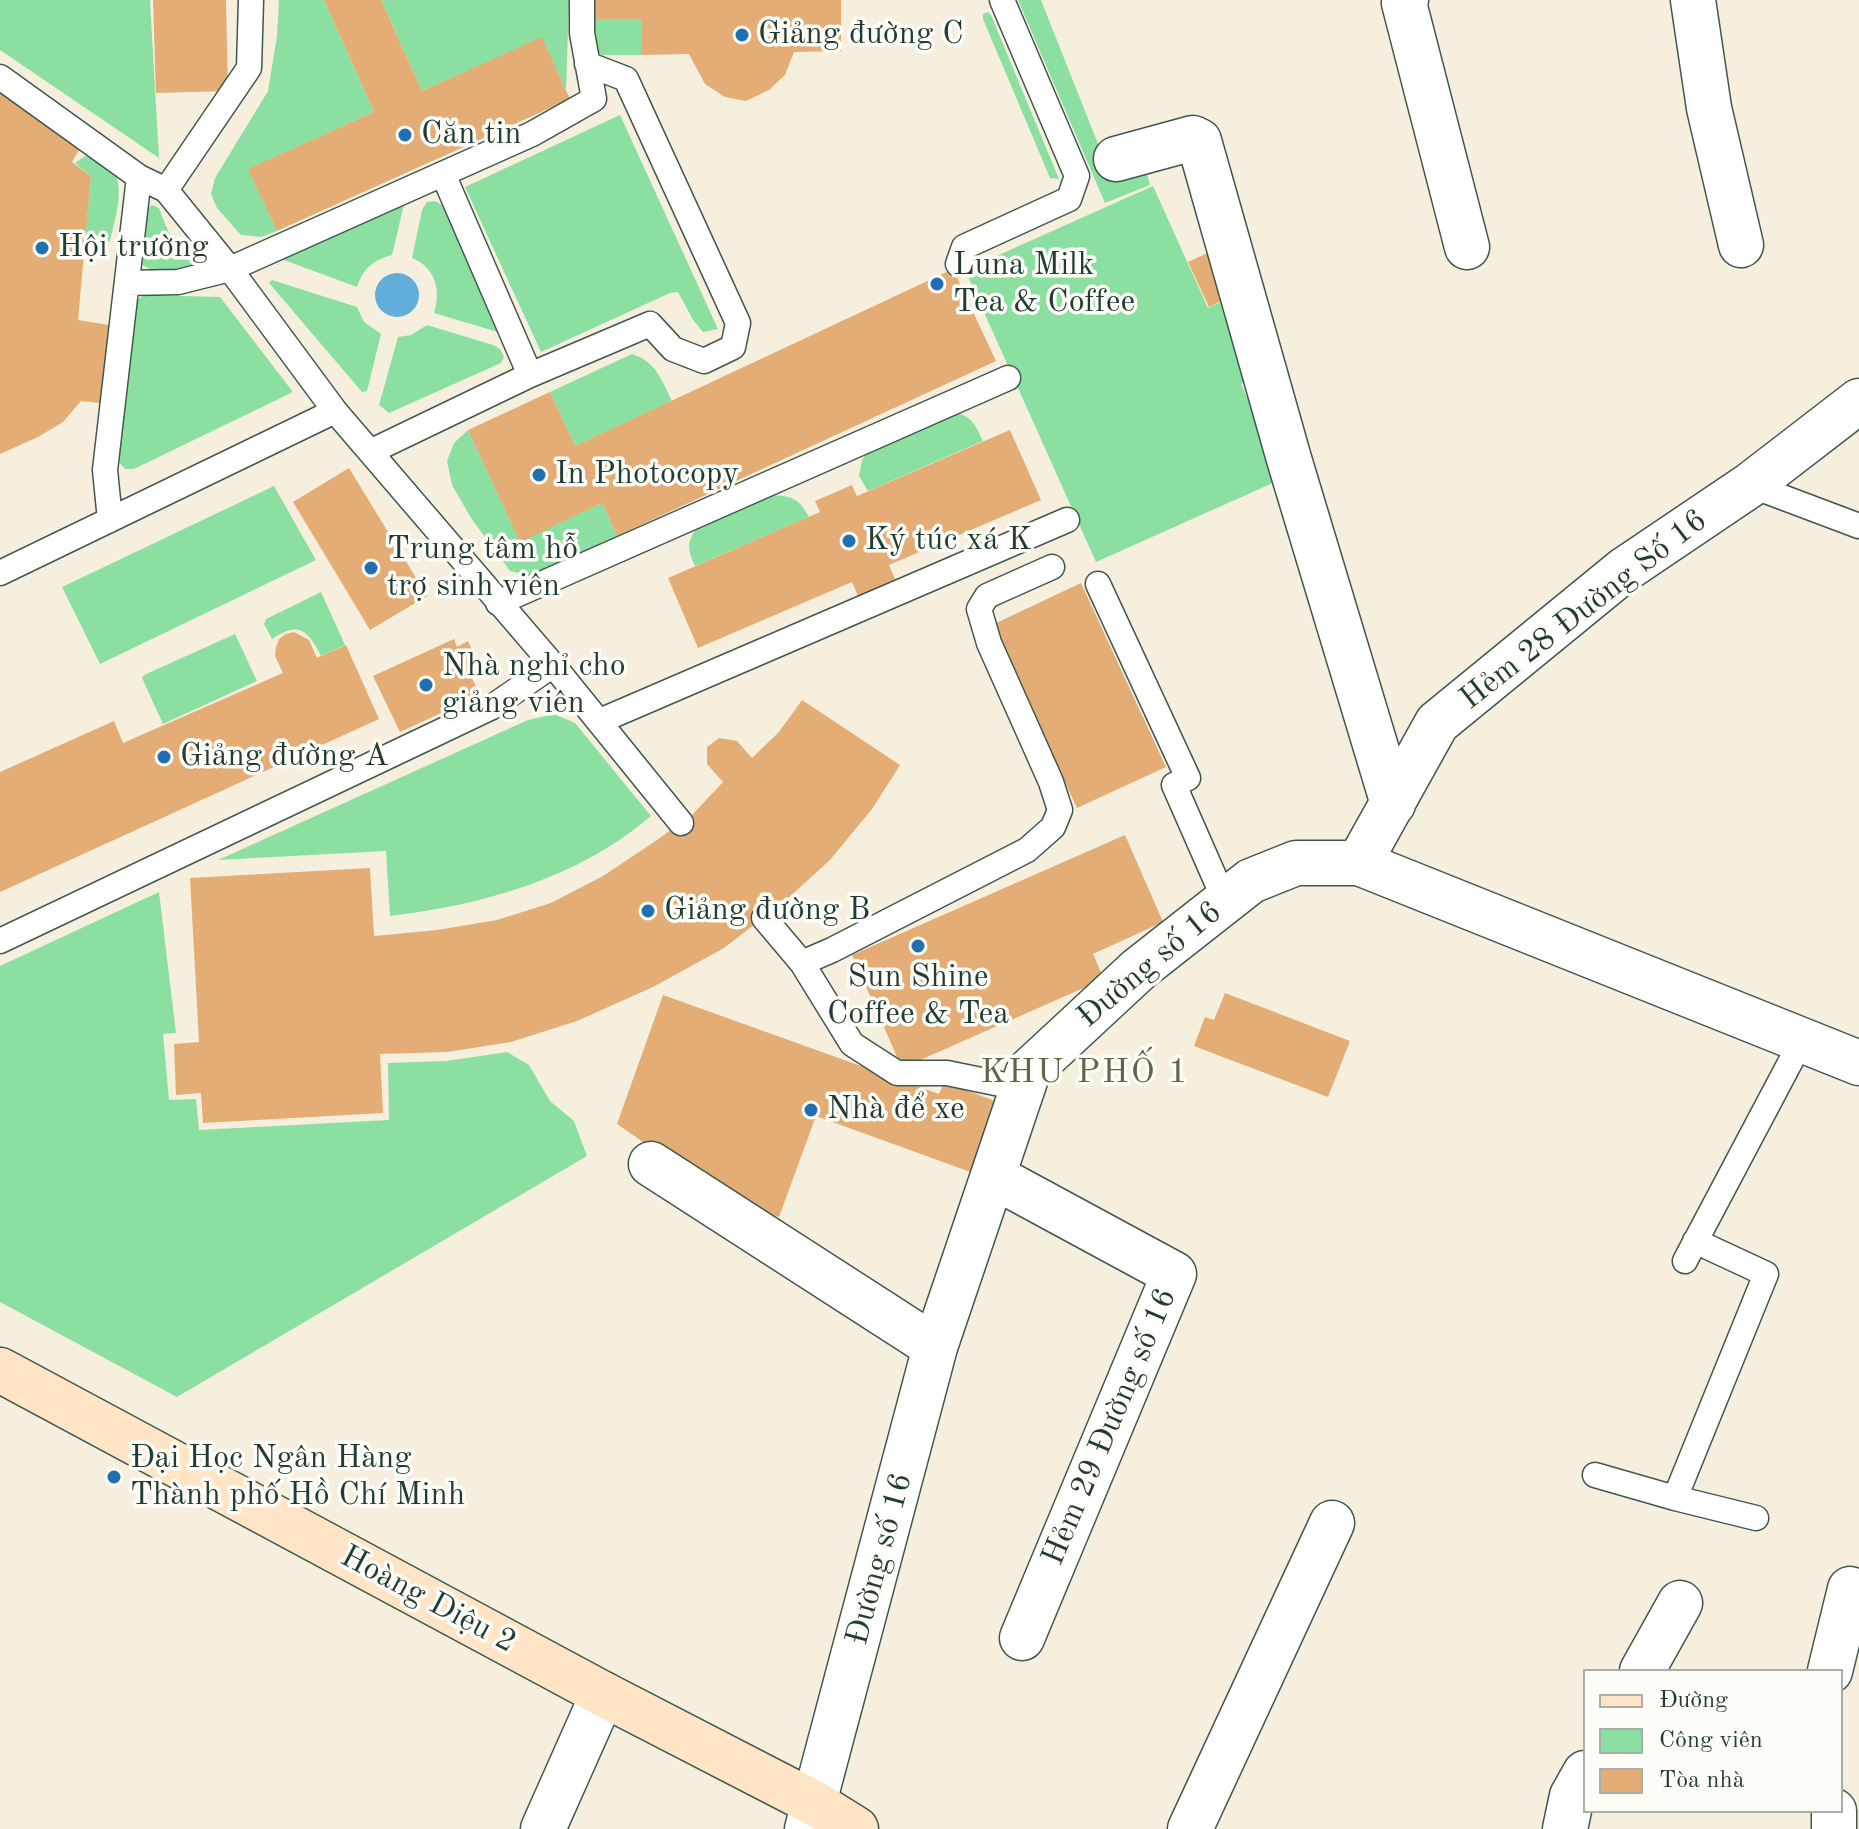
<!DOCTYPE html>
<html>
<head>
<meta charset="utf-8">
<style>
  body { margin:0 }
  #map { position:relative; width:1859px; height:1829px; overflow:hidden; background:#f7efde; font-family:"Old Standard TT",serif }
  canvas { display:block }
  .legend { position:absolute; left:1583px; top:1669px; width:260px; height:144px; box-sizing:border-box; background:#fdfcf7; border:2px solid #a4b0a9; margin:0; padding:10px 14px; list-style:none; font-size:24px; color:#1f3d34 }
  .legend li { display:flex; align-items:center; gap:16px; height:40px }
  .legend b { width:40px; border:2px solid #a4b0a9 }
</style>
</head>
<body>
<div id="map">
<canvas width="1859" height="1829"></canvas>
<ul class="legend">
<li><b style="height:10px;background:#ffe4c6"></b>Đường</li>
<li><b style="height:22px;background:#8be0a1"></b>Công viên</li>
<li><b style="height:22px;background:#e3ad75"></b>Tòa nhà</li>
</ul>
</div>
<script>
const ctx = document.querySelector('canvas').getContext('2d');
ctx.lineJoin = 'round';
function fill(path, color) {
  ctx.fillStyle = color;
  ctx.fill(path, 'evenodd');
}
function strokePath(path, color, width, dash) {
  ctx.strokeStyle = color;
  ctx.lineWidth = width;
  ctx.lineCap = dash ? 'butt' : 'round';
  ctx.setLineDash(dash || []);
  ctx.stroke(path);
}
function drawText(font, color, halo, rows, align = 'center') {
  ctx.font = font + ' "Old Standard TT",serif';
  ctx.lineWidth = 7;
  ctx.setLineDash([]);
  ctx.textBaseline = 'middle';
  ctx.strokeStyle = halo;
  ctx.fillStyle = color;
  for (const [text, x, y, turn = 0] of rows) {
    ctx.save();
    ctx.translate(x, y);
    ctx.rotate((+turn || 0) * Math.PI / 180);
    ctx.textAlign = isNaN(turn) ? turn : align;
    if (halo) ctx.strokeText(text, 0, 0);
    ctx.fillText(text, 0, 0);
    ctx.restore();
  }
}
const green = new Path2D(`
  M 0,0 L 150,0 L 159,158 L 0,50 Z
  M 279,0 L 324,0 L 374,112 L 249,169 L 277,231 L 261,237 L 241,235 L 217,208 L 211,194 L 215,178 L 268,91 L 277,36 Z
  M 381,0 L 569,0 L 566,90 L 542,38 L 422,91 Z
  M 592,0 L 594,0 L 595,19 L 642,19 L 642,55 L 603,55 L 595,52 Z
  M 1018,0 L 1041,0 L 1110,174 L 1145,167 L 1150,185 L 1105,203 Z
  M 988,12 L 991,15 L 1059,179 L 1050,178 L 983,19 L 983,14 Z
  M 620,115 L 718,329 L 703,332 L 693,320 L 678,292 L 670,293 L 541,352 L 465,187 Z
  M 85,156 C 90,158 100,158 104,161 C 130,178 115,217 110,241 L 101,246 L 85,241 L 91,176 L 75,163 Z
  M 1153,186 L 1208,308 L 1236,295 L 1259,376 L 1241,384 L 1284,478 L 1096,562 L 965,270 Z
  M 406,196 L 392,255 C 373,260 363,269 357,287 L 273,256 Z
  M 435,201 L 442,205 L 501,333 L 434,313 C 441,290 436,268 412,258 L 422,210 L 427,202 Z
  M 152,205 L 159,208 C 167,230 174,248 195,259 L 194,268 C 180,277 153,274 140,263 L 147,209 Z
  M 272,280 L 357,307 L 364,322 L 381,334 L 367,391 L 362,392 L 269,283 Z
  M 145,295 L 220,297 L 293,392 L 134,469 L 125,469 L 119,462 L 130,305 Z
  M 427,325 L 493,345 L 500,349 L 504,357 L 501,363 L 389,413 L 379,405 L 398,337 L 411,335 Z
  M 632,354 C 656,361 662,381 672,401 L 575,446 L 550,392 Z
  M 953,412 C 972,416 975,424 983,441 L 868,491 L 859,476 L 862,460 L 869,450 Z
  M 468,430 L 520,541 L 602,503 L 617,536 L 531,576 L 510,571 L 471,518 L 452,485 L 447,461 L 454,443 Z
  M 274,486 L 316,560 L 100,664 L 62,587 Z
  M 771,495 C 792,496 799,498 809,517 L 695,566 C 688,550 686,544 696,529 Z
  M 321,592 L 345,645 L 321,656 C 307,628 298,622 272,639 L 264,624 L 266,619 Z
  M 235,634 L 257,681 L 163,724 L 142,678 L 144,675 Z
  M 554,714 L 575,723 L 651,816 C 579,878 483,905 390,916 L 386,851 L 218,860 L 528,720 Z
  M 159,892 L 176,1033 L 163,1034 L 169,1100 L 196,1099 L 199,1130 L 389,1120 L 388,1063 L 446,1061 L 507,1052 L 529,1065 L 550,1101 L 574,1121 L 587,1156 L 177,1397 L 0,1302 L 0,966 Z`);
const water = new Path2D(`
  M375 295a22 22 0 1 1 44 0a22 22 0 1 1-44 0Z`);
const building = new Path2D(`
  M 153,0 L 226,0 L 228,91 L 156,93 Z
  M 324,0 L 381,0 L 422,91 L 542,37 L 570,99 L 277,231 L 248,169 L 374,112 Z
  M 594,0 L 841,0 L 841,51 L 794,52 L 785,75 L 769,90 L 746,101 L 725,97 L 705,84 L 689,54 L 642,55 L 642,19 L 595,19 Z
  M 0,87 L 82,145 L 72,162 L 91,176 L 78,320 L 109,325 L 100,403 L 81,401 L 63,422 L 38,437 L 0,454 Z
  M 1212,251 L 1232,296 L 1209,307 L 1188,262 Z
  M 953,269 L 996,361 L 617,536 L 602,503 L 520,542 L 468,430 L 550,392 L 575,446 Z
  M 1010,430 L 1041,500 L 889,565 L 895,579 L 858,596 L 852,582 L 698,648 L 668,578 L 820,512 L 815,501 L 852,485 L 857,496 Z
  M 349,468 L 427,596 L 370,630 L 293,502 Z
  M 1081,583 L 1166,767 L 1077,808 L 992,625 Z
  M 294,632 L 309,640 L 317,658 L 346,645 L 379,719 L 0,892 L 0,772 L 114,721 L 123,743 L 283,673 L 275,656 L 276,647 L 279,639 L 286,634 Z
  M 454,639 L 457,647 L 468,641 L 479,665 L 468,670 L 480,695 L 400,732 L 373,676 Z
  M 802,700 L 900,765 L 872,809 L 830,860 L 785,901 L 724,948 L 653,987 L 577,1021 L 511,1042 L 447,1052 L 380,1054 L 383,1113 L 203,1123 L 201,1093 L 176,1095 L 174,1044 L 199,1042 L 190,878 L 370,868 L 374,936 L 437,930 L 497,920 L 551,903 L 603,876 L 657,840 L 693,814 L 723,782 L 707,764 L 707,747 L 719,738 L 737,741 L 752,758 L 779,732 Z
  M 1125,835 L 1163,922 L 1093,954 L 1104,979 L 902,1068 L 852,955 Z
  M 1225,993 L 1350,1041 L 1328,1097 L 1194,1046 L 1205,1017 L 1214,1020 Z
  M 663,995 L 939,1094 L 944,1082 L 1003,1104 L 976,1174 L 816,1116 L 779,1217 L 740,1204 L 711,1189 L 617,1124 Z`);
const lane = new Path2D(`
  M 0,77 L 139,177 L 166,190 L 230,269 L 335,411 L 553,665 L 681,823
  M 443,174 L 530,375
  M 166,190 L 249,68 L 251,0
  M 958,264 L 964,247 L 1069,199 L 1077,176 L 1002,0
  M 127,283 L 178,282 L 230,269 L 532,134 L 594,99 L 582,33 L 582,0
  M 372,451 L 530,375 L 650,324 L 673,349 L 704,361 L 733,347 L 738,323 L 626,79 L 587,64
  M 1750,485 L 1859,526
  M 110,520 L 105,470 L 139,177
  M 0,573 L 335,411
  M 1098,584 L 1188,778 L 1174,785 L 1225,901
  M 498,603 L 1008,378
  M 600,721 L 1067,520
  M 764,918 L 802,963 L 832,950 L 1027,850 L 1053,827 L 1060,810 L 1051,782 L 989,643 L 979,609 L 987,596 L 1052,567
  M 0,941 L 492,707 L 553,665
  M 802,963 L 852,1044 L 897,1073 L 947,1073 L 1010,1086 L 1027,1072
  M 1685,1261 L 1802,1040
  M 1595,1475 L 1675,1498 L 1766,1274 L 1695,1241
  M 1675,1498 L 1756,1518`);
const street = new Path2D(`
  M 1406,0 L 1404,3 L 1467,247
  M 1693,0 L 1709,108 L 1741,245
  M 1116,159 L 1193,138 L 1199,141 L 1289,459 L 1393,804
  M 1359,863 L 1437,723 L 1624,570 L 1750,485 L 1859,401
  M 651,1164 L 935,1347
  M 993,1176 L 1174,1274 L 1022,1638
  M 1642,1671 L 1680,1603
  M 1830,1671 L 1850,1589
  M 1834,1811 L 1834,1829
  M 543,1829 L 603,1694
  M 807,1829 L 935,1347 L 1028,1072 L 1139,969 L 1251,881 L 1296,863 L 1359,863 L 1859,1063
  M 1190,1829 L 1332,1523
  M 1565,1829 L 1572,1796 L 1585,1773`);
const secondary = new Path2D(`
  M 0,1370 L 603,1694 L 816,1804 L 856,1829`);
const markers = [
  [742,35,8,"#1f6fb2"],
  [405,135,8,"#1f6fb2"],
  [42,248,8,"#1f6fb2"],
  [937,284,8,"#1f6fb2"],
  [539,475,8,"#1f6fb2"],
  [849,541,8,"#1f6fb2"],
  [371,568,8,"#1f6fb2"],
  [426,685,8,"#1f6fb2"],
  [164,757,8,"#1f6fb2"],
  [648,911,8,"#1f6fb2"],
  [918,946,8,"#1f6fb2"],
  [811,1110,8,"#1f6fb2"],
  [114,1477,8,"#1f6fb2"]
];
const poiNames = [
  ["Giảng đường C",758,35],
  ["Căn tin",421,135],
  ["Hội trường",58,248],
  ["Luna Milk",953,266],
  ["Tea & Coffee",953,303],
  ["In Photocopy",555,475],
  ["Ký túc xá K",865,541],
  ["Trung tâm hỗ",387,550],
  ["trợ sinh viên",387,587],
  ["Nhà nghỉ cho",442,667],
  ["giảng viên",442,704],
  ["Giảng đường A",180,757],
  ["Giảng đường B",664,911],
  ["Sun Shine",918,978,"center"],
  ["Coffee & Tea",918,1015,"center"],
  ["Nhà để xe",827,1110],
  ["Đại Học Ngân Hàng",130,1459],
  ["Thành phố Hồ Chí Minh",130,1496]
];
const streetNames = [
  ["Hẻm 28 Đường Số 16",1584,610,-38],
  ["Đường số 16",1150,965,-40],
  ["Hẻm 29 Đường số 16",1110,1427,-67],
  ["Đường số 16",880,1559,-75],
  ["Hoàng Diệu 2",428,1600,28]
];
const neighbourhoodNames = [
  ["KHU PHỐ 1",1085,1073]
];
fill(green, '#8be0a1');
fill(water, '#61aeda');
fill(building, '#e3ad75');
strokePath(lane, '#3f584e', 27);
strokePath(street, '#3f584e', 47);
strokePath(secondary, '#3f584e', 47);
strokePath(lane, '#fff', 24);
strokePath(street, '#fff', 44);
strokePath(secondary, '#ffe4c6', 44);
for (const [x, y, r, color] of markers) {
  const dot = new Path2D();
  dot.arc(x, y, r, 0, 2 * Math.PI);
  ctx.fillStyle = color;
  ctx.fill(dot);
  strokePath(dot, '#fdfcf7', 3);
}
drawText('32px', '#1f3d34', '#fdfcf7', poiNames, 'left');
drawText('32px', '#1f3d34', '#fdfcf7', streetNames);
ctx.letterSpacing = '2px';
drawText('34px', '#64644b', '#fdfcf7', neighbourhoodNames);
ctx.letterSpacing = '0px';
</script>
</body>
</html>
